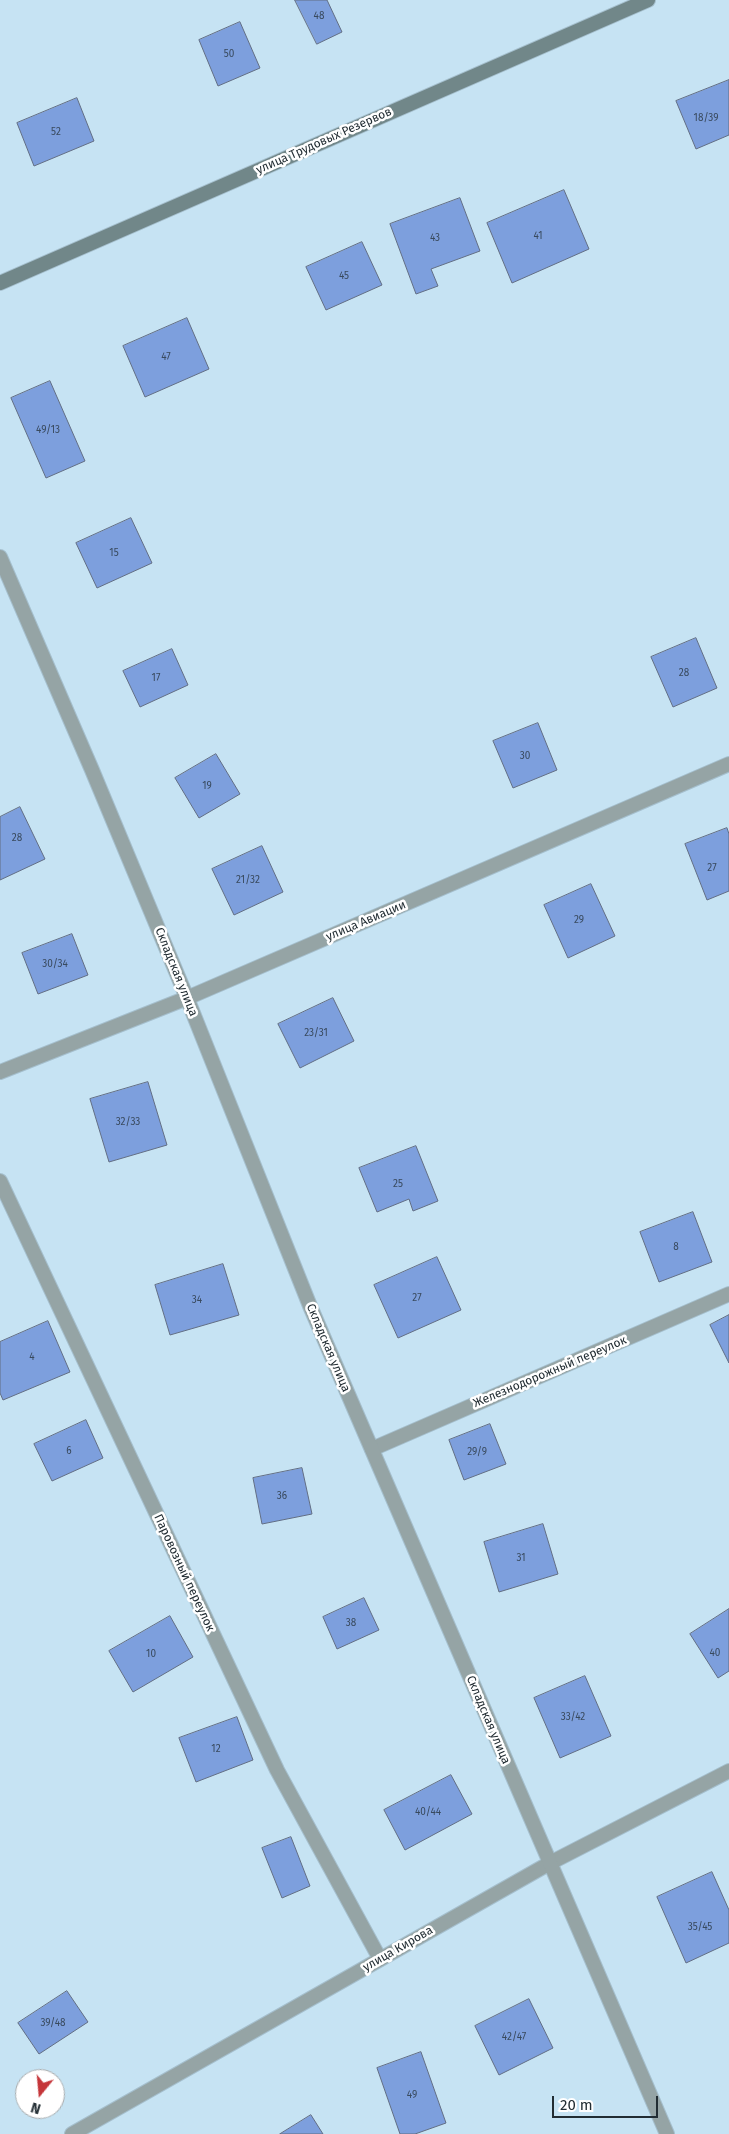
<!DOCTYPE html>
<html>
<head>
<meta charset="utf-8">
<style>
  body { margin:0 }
  #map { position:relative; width:729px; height:2134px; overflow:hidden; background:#c6e3f3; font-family:"Fira Sans",sans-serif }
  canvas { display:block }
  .north { position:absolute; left:15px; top:2069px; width:50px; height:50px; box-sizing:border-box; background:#fff; border:1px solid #a7abad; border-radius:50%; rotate:197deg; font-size:14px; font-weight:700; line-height:20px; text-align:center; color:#222d33 }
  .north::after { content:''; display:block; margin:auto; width:18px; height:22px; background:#c5363a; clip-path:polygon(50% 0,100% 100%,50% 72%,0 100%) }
  .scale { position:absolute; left:552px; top:2096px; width:106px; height:22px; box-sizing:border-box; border:2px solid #222d33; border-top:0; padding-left:6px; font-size:15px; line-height:18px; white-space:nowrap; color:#222d33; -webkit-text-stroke:4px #fff; paint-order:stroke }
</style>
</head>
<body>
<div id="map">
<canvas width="729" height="2134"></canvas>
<div class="north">N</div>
<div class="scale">20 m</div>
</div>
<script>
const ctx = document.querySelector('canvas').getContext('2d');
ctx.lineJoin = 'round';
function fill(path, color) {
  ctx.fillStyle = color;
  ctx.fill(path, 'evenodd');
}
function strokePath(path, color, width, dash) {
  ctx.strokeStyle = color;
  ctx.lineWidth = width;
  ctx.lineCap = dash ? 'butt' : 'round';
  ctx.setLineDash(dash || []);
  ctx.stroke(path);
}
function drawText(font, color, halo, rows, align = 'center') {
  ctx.font = font + ' "Fira Sans",sans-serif';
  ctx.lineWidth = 5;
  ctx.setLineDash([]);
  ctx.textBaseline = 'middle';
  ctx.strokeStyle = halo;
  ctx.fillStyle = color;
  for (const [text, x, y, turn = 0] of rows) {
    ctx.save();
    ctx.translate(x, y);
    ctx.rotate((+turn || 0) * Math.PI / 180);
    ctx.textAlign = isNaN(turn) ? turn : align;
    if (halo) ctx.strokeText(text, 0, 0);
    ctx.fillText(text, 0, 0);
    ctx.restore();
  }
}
const building = new Path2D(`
  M 295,0 L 327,0 L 342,32 L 317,44 Z
  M 240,22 L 260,68 L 218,86 L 199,40 Z
  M 729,80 L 729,135 L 696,149 L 676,101 Z
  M 77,98 L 94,141 L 34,166 L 17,123 Z
  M 564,190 L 589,249 L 512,283 L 487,223 Z
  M 460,198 L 480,251 L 431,269 L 438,286 L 416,294 L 390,224 Z
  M 362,242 L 382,285 L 326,310 L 306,267 Z
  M 187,318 L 209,369 L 145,397 L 123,346 Z
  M 50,381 L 85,461 L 46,478 L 11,398 Z
  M 131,518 L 152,563 L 97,588 L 76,543 Z
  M 696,638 L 717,688 L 673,707 L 651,657 Z
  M 172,649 L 188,685 L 140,707 L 123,671 Z
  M 538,723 L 557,770 L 513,788 L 493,741 Z
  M 216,754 L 240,794 L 199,818 L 175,778 Z
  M 20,807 L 45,859 L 0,880 L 0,817 Z
  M 727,828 L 729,834 L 729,891 L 707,900 L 685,844 Z
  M 262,846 L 283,892 L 234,915 L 212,869 Z
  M 591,884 L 615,936 L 568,958 L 544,905 Z
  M 72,934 L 88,975 L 38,994 L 22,953 Z
  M 333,998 L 354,1041 L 300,1068 L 278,1024 Z
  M 148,1082 L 167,1145 L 109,1162 L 90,1099 Z
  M 416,1146 L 438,1201 L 413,1211 L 409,1199 L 377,1212 L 359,1168 Z
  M 693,1212 L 712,1262 L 659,1282 L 640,1232 Z
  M 437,1257 L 461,1310 L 398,1338 L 374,1285 Z
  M 223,1264 L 239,1315 L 170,1335 L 155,1285 Z
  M 729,1315 L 729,1363 L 710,1325 Z
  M 48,1321 L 70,1372 L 3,1400 L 0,1393 L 0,1342 Z
  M 86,1420 L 103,1458 L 52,1481 L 34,1444 Z
  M 490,1424 L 506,1464 L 464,1480 L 449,1440 Z
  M 302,1468 L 312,1514 L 262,1524 L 253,1478 Z
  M 543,1524 L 558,1574 L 499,1592 L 484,1542 Z
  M 364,1598 L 379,1630 L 337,1649 L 323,1617 Z
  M 729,1609 L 729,1671 L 718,1678 L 690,1634 Z
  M 170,1616 L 193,1657 L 133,1692 L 109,1651 Z
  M 585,1676 L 611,1736 L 560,1758 L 534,1698 Z
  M 237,1717 L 253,1760 L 196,1782 L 179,1738 Z
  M 451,1775 L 472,1814 L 405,1850 L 384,1810 Z
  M 291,1837 L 310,1886 L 282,1898 L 262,1848 Z
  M 712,1872 L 729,1910 L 729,1943 L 686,1963 L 657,1897 Z
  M 67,1991 L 88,2022 L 39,2054 L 18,2023 Z
  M 529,1999 L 553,2048 L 499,2075 L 475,2026 Z
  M 421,2052 L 446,2123 L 415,2134 L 400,2134 L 377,2068 Z
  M 311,2115 L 323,2134 L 280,2134 Z`);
const service = new Path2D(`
  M 0,1181 L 277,1770 L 380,1959
  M 372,1449 L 729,1294`);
const minor = new Path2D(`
  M 0,1072 L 187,998 L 729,764
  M 72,2134 L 550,1863 L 729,1771`);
const tertiary = new Path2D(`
  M 0,557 L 92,770 L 187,998 L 310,1306 L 667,2134`);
const secondary = new Path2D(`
  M 0,283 L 648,0`);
const numberNames = [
  ["48",319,16],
  ["50",229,54],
  ["18/39",706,118],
  ["52",56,132],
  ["41",538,236],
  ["43",435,238],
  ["45",344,276],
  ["47",166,357],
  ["49/13",48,430],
  ["15",114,553],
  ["28",684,673],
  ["17",156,678],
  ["30",525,756],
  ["19",207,786],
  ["28",17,838],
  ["27",712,868],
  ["21/32",248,880],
  ["29",579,920],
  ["30/34",55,964],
  ["23/31",316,1033],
  ["32/33",128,1122],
  ["25",398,1184],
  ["8",676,1247],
  ["27",417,1298],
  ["34",197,1300],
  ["4",32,1357],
  ["6",69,1451],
  ["29/9",477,1452],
  ["36",282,1496],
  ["31",521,1558],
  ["38",351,1623],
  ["40",715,1653],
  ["10",151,1654],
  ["33/42",573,1717],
  ["12",216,1749],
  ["40/44",428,1812],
  ["35/45",700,1927],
  ["39/48",53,2023],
  ["42/47",514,2037],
  ["49",412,2095]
];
const streetNames = [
  ["улица Трудовых Резервов",324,141,-24],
  ["улица Авиации",366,921,-23],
  ["Складская улица",176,972,68],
  ["Складская улица",328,1348,67],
  ["Железнодорожный переулок",550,1372,-23],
  ["Паровозный переулок",184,1573,65],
  ["Складская улица",488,1720,67],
  ["улица Кирова",398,1949,-30]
];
fill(building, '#7d9fdd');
strokePath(building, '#626e84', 1);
strokePath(service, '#a5bfcd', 16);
strokePath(minor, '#a5bfcd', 16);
strokePath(tertiary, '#a5bfcd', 16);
strokePath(secondary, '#a5bfcd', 16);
strokePath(service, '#95a4a5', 14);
strokePath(minor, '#95a4a5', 14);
strokePath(tertiary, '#95a4a5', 14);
strokePath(secondary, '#718789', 14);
drawText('10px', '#394a5e', null, numberNames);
drawText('12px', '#222d33', '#fff', streetNames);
</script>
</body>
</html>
